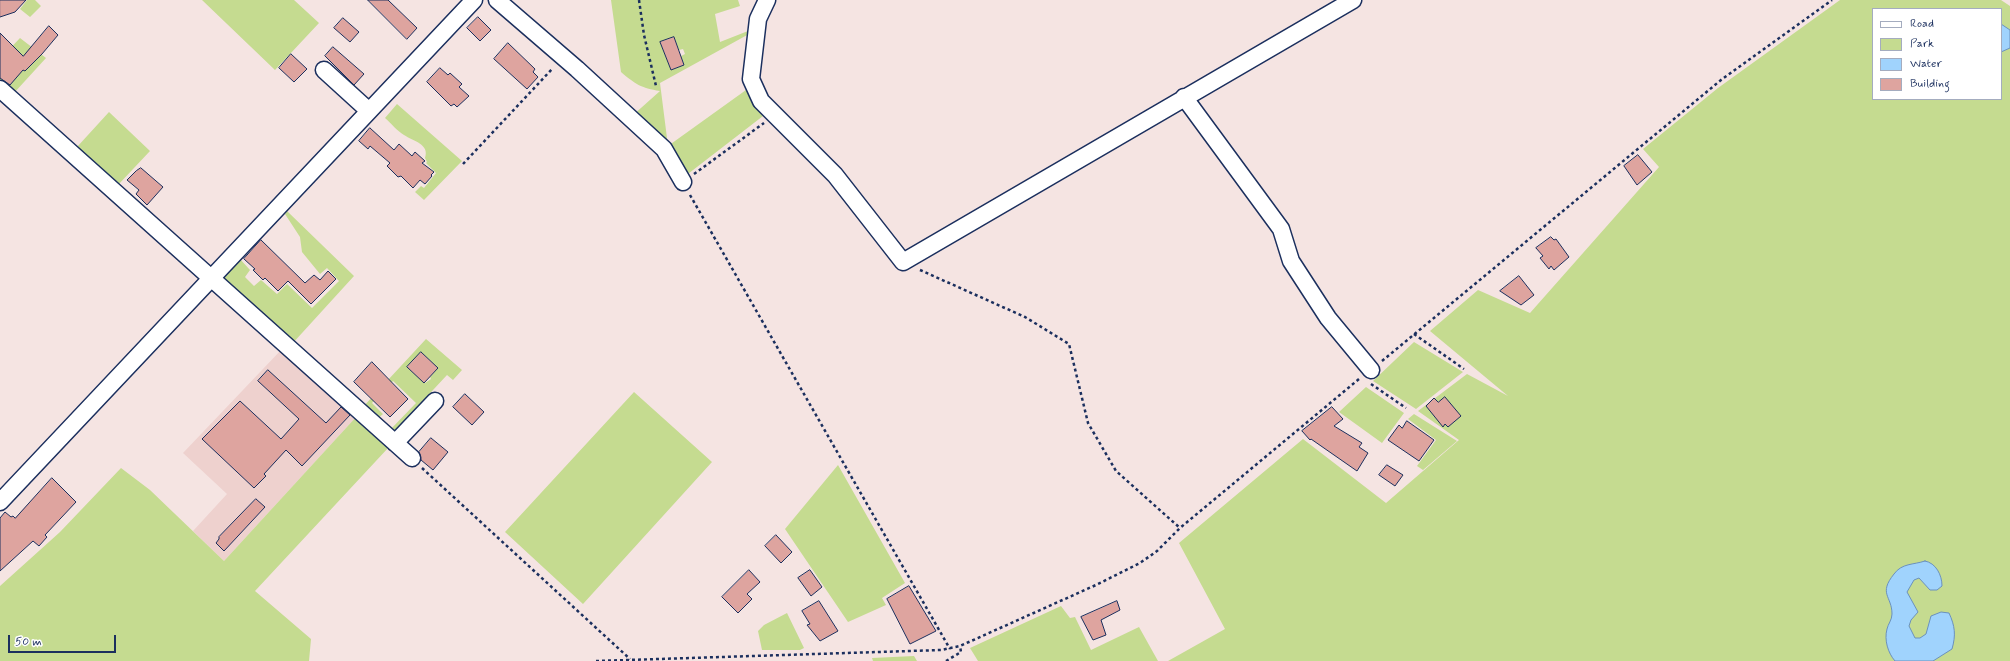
<!DOCTYPE html>
<html>
<head>
<meta charset="utf-8">
<style>
  body { margin:0 }
  #map { position:relative; width:2010px; height:661px; overflow:hidden; background:#f5e4e2; font-family:Mynerve,sans-serif }
  canvas { display:block }
  .legend { position:absolute; left:1872px; top:8px; width:130px; height:92px; box-sizing:border-box; background:#fff; border:1px solid #a4acbf; margin:0; padding:5px 7px; list-style:none; font-size:12px; color:#1b2f5e }
  .legend li { display:flex; align-items:center; gap:8px; height:20px }
  .legend b { width:20px; border:1px solid #a4acbf }
  .scale { position:absolute; left:8px; top:635px; width:108px; height:18px; box-sizing:border-box; border:2px solid #1b2f5e; border-top:0; padding-left:5px; font-size:12px; line-height:14px; white-space:nowrap; color:#1b2f5e; -webkit-text-stroke:3px #fff; paint-order:stroke }
</style>
</head>
<body>
<div id="map">
<canvas width="2010" height="661"></canvas>
<ul class="legend">
<li><b style="height:5px;background:#fff"></b>Road</li>
<li><b style="height:11px;background:#c5db90"></b>Park</li>
<li><b style="height:11px;background:#a0d3fd"></b>Water</li>
<li><b style="height:11px;background:#dea49f"></b>Building</li>
</ul>
<div class="scale">50 m</div>
</div>
<script>
const ctx = document.querySelector('canvas').getContext('2d');
ctx.lineJoin = 'round';
function fill(path, color) {
  ctx.fillStyle = color;
  ctx.fill(path, 'evenodd');
}
function strokePath(path, color, width, dash) {
  ctx.strokeStyle = color;
  ctx.lineWidth = width;
  ctx.lineCap = dash ? 'butt' : 'round';
  ctx.setLineDash(dash || []);
  ctx.stroke(path);
}
const built = new Path2D(`
  M 282,349 L 357,416 L 224,561 L 193,531 L 227,494 L 183,453 Z`);
const green = new Path2D(`
  M 27,0 L 35,0 L 41,6 L 30,17 L 20,9 Z
  M 202,0 L 294,0 L 319,23 L 275,70 Z
  M 611,0 L 738,0 L 740,6 L 715,14 L 720,42 L 748,31 L 749,34 L 660,83 L 668,146 L 746,90 L 763,116 L 684,177 L 632,116 L 660,91 C 641,88 635,84 621,72 ZM 674,37 L 679,50 L 683,49 L 685,54 L 681,56 L 684,65 L 671,70 L 660,42 Z
  M 1840,0 L 2001,0 L 2010,6 L 2010,661 L 1168,661 L 1225,629 L 1179,543 L 1303,439 L 1386,503 L 1459,440 L 1418,411 L 1467,374 L 1508,396 L 1430,331 L 1478,290 L 1530,313 L 1659,167 L 1643,149 L 1718,88 ZM 1873,9 L 2001,9 L 2001,99 L 1873,99 Z
  M 20,38 L 46,58 L 14,93 L 0,80 L 0,59 Z
  M 397,104 L 462,161 L 424,200 L 415,192 L 421,186 L 424,188 L 436,173 L 426,163 L 427,162 L 425,158 C 430,144 413,141 404,135 C 397,131 391,123 385,118 Z
  M 109,112 L 150,151 L 118,185 L 77,147 Z
  M 287,211 L 354,276 L 292,344 L 224,281 L 224,275 L 240,259 L 250,270 L 245,277 L 254,286 L 261,280 L 277,294 L 287,284 L 312,308 L 339,281 L 327,268 L 320,274 L 302,252 L 300,237 L 285,214 Z
  M 426,339 L 462,370 L 453,380 L 447,375 L 392,434 L 389,431 L 416,403 L 393,381 L 372,403 L 383,414 L 375,421 L 362,408 ZM 421,352 L 438,368 L 430,377 L 431,379 L 425,383 L 407,367 Z
  M 1414,342 L 1463,372 L 1416,409 L 1373,381 Z
  M 1366,387 L 1404,413 L 1382,443 L 1339,412 Z
  M 634,392 L 712,462 L 583,604 L 505,532 Z
  M 1414,414 L 1457,441 L 1423,470 L 1417,466 L 1436,440 L 1408,419 Z
  M 357,416 L 389,447 L 255,591 L 311,639 L 309,661 L 0,661 L 0,586 L 60,532 L 121,468 L 150,490 L 224,561 Z
  M 838,465 L 905,583 L 882,598 L 886,605 L 848,622 L 785,529 Z
  M 1061,606 L 1070,618 L 1075,617 L 1091,650 L 1139,627 L 1158,661 L 978,661 L 970,648 Z
  M 787,613 L 804,648 L 800,650 L 762,650 L 758,631 L 764,625 Z
  M 914,656 L 917,661 L 873,661 L 872,658 Z`);
const water = new Path2D(`
  M 2001,24 L 2010,30 L 2010,48 L 2001,52 Z
  M 1925,561 C 1936,563 1942,575 1942,586 L 1937,590 L 1930,590 L 1919,578 L 1914,580 L 1907,592 L 1918,612 L 1911,620 L 1909,626 L 1915,638 L 1920,638 L 1926,634 L 1931,616 L 1941,612 L 1949,613 C 1955,626 1956,635 1952,649 L 1933,661 L 1895,661 C 1888,653 1884,640 1887,629 C 1888,624 1892,620 1892,614 C 1892,596 1878,594 1894,574 C 1902,563 1913,565 1925,561 Z`);
const building = new Path2D(`
  M 0,0 L 26,0 L 15,12 L 0,17 Z
  M 368,0 L 388,0 L 417,28 L 407,39 Z
  M 478,17 L 491,30 L 480,41 L 467,28 Z
  M 343,18 L 359,32 L 350,42 L 334,28 Z
  M 49,26 L 58,35 L 42,54 L 25,71 L 23,70 L 10,85 L 0,78 L 0,33 L 23,56 Z
  M 674,37 L 684,65 L 671,70 L 660,42 Z
  M 508,43 L 535,69 L 533,72 L 538,77 L 527,89 L 494,59 Z
  M 333,47 L 364,74 L 354,85 L 325,56 Z
  M 291,54 L 307,69 L 294,82 L 279,68 Z
  M 440,68 L 448,75 L 450,73 L 462,84 L 459,87 L 469,96 L 457,107 L 454,104 L 451,106 L 427,82 Z
  M 370,128 L 394,150 L 399,144 L 412,156 L 415,152 L 425,161 L 422,163 L 434,172 L 431,175 L 432,176 L 425,184 L 420,180 L 413,188 L 401,176 L 398,177 L 387,166 L 390,163 L 370,146 L 368,149 L 359,141 Z
  M 1638,155 L 1652,172 L 1637,185 L 1624,166 Z
  M 141,168 L 163,187 L 147,205 L 136,194 L 139,190 L 127,180 L 136,171 Z
  M 1551,237 L 1554,240 L 1556,239 L 1569,257 L 1554,270 L 1551,266 L 1549,269 L 1540,258 L 1543,256 L 1536,248 Z
  M 261,240 L 305,283 L 314,275 L 320,280 L 328,271 L 336,279 L 311,304 L 288,281 L 278,291 L 265,278 L 263,280 L 253,270 L 255,269 L 244,259 Z
  M 1519,276 L 1534,295 L 1521,305 L 1500,291 Z
  M 421,352 L 438,368 L 424,383 L 407,367 Z
  M 372,362 L 408,399 L 390,417 L 354,382 Z
  M 268,370 L 326,423 L 341,407 L 350,415 L 302,466 L 286,450 L 264,474 L 266,476 L 254,488 L 202,439 L 240,401 L 281,439 L 299,419 L 258,381 Z
  M 465,394 L 484,412 L 472,425 L 453,407 Z
  M 1445,397 L 1461,416 L 1448,427 L 1445,424 L 1443,427 L 1426,406 L 1434,398 L 1438,402 Z
  M 1332,407 L 1343,419 L 1334,426 L 1362,443 L 1359,447 L 1368,453 L 1357,471 L 1311,439 L 1310,440 L 1302,431 Z
  M 1407,421 L 1434,440 L 1419,461 L 1388,440 L 1399,425 L 1402,428 Z
  M 431,438 L 448,452 L 433,470 L 421,460 L 419,452 Z
  M 1387,465 L 1403,475 L 1395,486 L 1379,475 Z
  M 52,478 L 76,502 L 45,535 L 47,537 L 39,546 L 33,541 L 0,571 L 0,518 L 5,512 L 11,517 L 13,516 L 15,518 Z
  M 256,499 L 265,507 L 224,551 L 216,543 L 219,539 L 219,537 Z
  M 776,535 L 792,552 L 781,563 L 765,546 Z
  M 749,570 L 760,582 L 747,594 L 752,599 L 738,613 L 722,597 Z
  M 810,570 L 822,587 L 811,596 L 798,578 Z
  M 909,586 L 936,631 L 910,644 L 887,599 Z
  M 819,601 L 838,631 L 820,641 L 807,625 L 810,624 L 802,611 Z
  M 1117,601 L 1120,610 L 1101,620 L 1106,635 L 1093,640 L 1081,617 Z`);
const path = new Path2D(`
  M 639,0 L 644,35 L 656,86
  M 463,164 L 553,68
  M 694,174 L 764,123
  M 690,195 L 950,649
  M 920,270 L 1025,317 L 1069,344 L 1088,423 L 1116,471 L 1180,528
  M 1414,334 L 1464,369
  M 1382,361 L 1721,80 L 1832,0
  M 1371,384 L 1406,408
  M 422,468 L 630,659
  M 596,661 L 941,650 L 960,646 L 1096,585 L 1140,563 L 1157,551 L 1180,528 L 1359,379
  M 946,661 L 961,652 L 960,646`);
const minor = new Path2D(`
  M 497,0 L 577,69 L 664,149 L 683,182
  M 767,0 L 758,19 L 751,79 L 761,101 L 835,175 L 903,262 L 1353,0
  M 324,70 L 369,111
  M 0,89 L 412,458
  M 1184,97 L 1281,229 L 1291,261 L 1328,318 L 1371,370
  M 395,443 L 435,401
  M 0,502 L 474,0`);
fill(built, '#eed1ce');
fill(green, '#c5db90');
fill(water, '#a0d3fd');
strokePath(water, '#6b91bd', 1);
fill(building, '#dea49f');
strokePath(building, '#1b2f5e', 1);
strokePath(minor, '#1b2f5e', 19);
strokePath(path, '#1b2f5e', 2.5, [3, 3]);
strokePath(minor, '#fff', 16);
</script>
</body>
</html>
